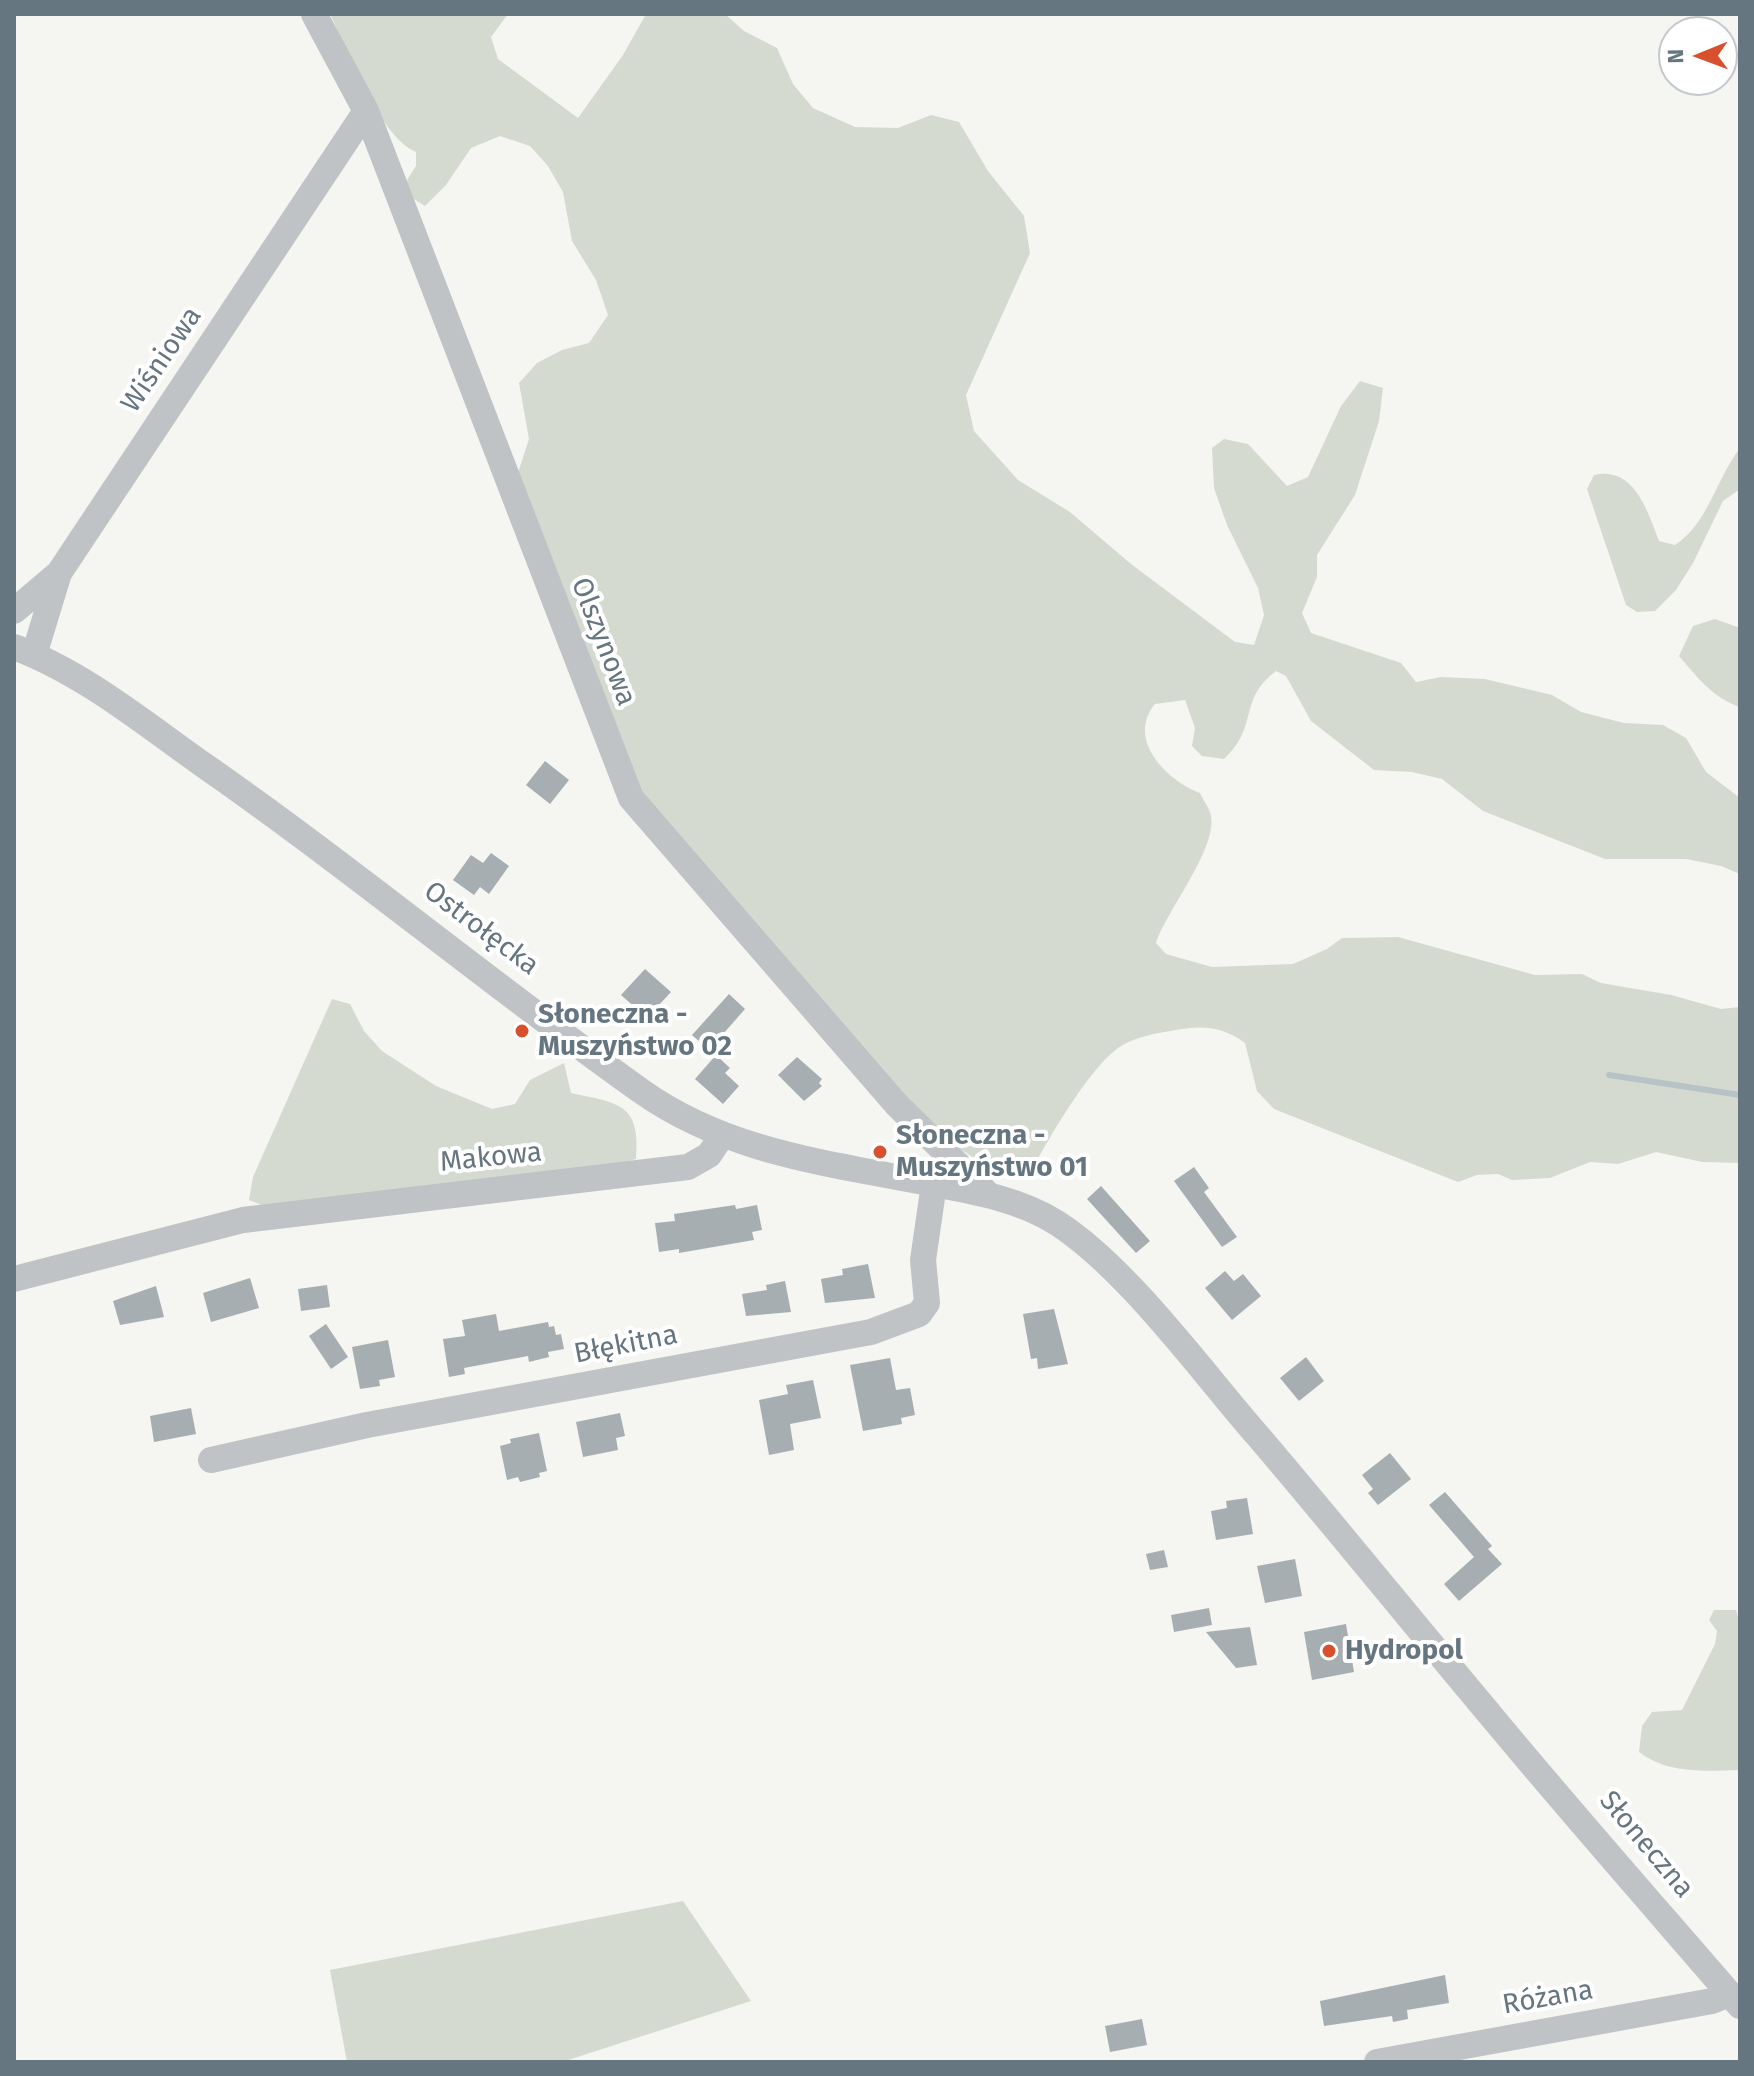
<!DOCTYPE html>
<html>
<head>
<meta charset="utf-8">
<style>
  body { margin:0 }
  #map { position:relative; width:1754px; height:2076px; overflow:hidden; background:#f5f5f2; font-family:"Fira Sans",sans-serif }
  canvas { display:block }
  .frame { position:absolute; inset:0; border:16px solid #667681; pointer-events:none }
  .north { position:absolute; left:1658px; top:16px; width:80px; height:80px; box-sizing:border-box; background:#fff; border:2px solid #c2c8cd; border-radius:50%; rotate:269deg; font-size:22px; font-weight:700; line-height:32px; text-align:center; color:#667681 }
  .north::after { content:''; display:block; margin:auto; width:28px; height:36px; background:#d9502f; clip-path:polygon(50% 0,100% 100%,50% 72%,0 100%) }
</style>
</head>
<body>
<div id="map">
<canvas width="1754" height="2076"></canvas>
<div class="frame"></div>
<div class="north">N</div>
</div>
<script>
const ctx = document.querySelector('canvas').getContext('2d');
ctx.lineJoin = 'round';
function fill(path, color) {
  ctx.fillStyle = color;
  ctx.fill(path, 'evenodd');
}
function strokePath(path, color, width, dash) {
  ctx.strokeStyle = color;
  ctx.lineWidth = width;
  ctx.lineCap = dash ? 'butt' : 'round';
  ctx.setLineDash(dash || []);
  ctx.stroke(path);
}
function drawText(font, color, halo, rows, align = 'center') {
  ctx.font = font + ' "Fira Sans",sans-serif';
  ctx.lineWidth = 8;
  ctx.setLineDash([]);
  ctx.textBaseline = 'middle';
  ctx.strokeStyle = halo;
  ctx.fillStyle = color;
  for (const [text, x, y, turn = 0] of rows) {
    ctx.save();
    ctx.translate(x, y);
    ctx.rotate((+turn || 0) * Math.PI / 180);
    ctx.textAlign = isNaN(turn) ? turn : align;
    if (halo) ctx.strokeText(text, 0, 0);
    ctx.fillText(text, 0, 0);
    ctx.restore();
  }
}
const green = new Path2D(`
  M 330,14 L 508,14 L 491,37 L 498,59 L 578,118 L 623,55 L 646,14 L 725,14 L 744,31 L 777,48 L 793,84 L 813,108 L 855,127 L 898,128 L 931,115 L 959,122 L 988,171 L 1024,216 L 1030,253 L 966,395 L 974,431 L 1018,480 L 1070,512 L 1131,564 L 1235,642 L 1254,645 L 1264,615 L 1258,588 L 1227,525 L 1214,488 L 1212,448 L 1224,439 L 1248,444 L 1287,486 L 1308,477 L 1341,406 L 1360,381 L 1383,388 L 1379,421 L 1355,495 L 1317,555 L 1317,577 L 1302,613 L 1311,633 L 1401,663 L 1416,682 L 1441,677 L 1485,679 L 1552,695 L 1581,712 L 1624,723 L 1663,725 L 1686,738 L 1706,772 L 1740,798 L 1740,874 L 1721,866 L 1686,859 L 1605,859 L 1483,811 L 1442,779 L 1412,772 L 1374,770 L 1311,721 L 1286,676 L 1276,671 C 1238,699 1259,727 1224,759 L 1202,756 L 1192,746 L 1195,728 L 1185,700 L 1155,704 C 1126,739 1166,780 1200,793 C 1203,800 1210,809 1211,816 C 1217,849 1167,910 1156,943 L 1166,954 L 1212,967 L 1293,964 L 1327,949 L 1342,938 L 1398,937 L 1535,975 L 1582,974 L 1601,983 L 1671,995 L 1721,1009 L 1740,1007 L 1740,1163 L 1702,1162 L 1656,1152 L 1618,1164 L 1590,1162 L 1550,1178 L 1512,1180 L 1498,1174 L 1477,1175 L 1458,1182 L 1274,1109 L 1257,1091 L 1245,1043 C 1223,1027 1203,1025 1176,1030 C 1158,1033 1133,1037 1118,1048 C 1086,1072 1049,1139 1029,1174 L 1003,1178 L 949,1141 L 899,1099 L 650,814 L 516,479 L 529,439 L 519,383 L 537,363 L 562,350 L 589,343 L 608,315 L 596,280 L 572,241 L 563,192 L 548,166 L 530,146 L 500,136 L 471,148 L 446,185 L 425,206 L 409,196 L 407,180 L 416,166 L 416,152 C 379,136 348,51 330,14 Z
  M 1740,448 L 1740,489 L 1723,501 L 1693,563 L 1676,590 L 1655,611 L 1637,612 L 1626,605 L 1587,489 L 1594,475 C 1634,466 1647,510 1659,541 L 1675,545 C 1708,524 1716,479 1740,448 Z
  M 1715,619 L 1740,628 L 1740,707 C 1713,698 1697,677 1679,656 L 1693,626 Z
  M 332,999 L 350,1004 L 364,1031 L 382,1051 L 436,1086 L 492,1109 L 515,1104 L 530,1080 L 564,1063 L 571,1093 C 619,1103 641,1104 636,1159 L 620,1164 L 264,1206 L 249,1200 L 253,1177 Z
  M 1714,1610 L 1736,1610 L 1740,1624 L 1740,1770 C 1706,1771 1667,1774 1639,1752 L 1642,1726 L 1652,1712 L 1682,1710 L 1715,1644 L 1717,1631 L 1709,1620 Z
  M 683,1901 L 751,2001 L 562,2062 L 347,2062 L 330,1970 Z`);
const stream = new Path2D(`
  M 1609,1075 L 1740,1095`);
const building = new Path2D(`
  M 545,761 L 569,780 L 550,804 L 526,785 Z
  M 491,853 L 509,866 L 489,894 L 480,887 L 474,895 L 453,880 L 471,855 L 483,863 Z
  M 645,969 L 671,992 L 647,1018 L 621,995 Z
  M 729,994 L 745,1009 L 709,1050 L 692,1035 Z
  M 716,1055 L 730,1068 L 725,1073 L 739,1086 L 723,1104 L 695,1079 Z
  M 797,1057 L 822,1079 L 819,1083 L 822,1086 L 804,1101 L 778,1075 Z
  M 1194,1167 L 1209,1188 L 1204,1192 L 1237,1237 L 1222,1247 L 1174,1181 Z
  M 1101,1186 L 1150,1241 L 1136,1253 L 1087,1199 Z
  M 735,1205 L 736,1209 L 757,1205 L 762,1230 L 752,1232 L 754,1240 L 679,1253 L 679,1249 L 659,1252 L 655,1223 L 675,1221 L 674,1214 Z
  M 868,1264 L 875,1298 L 825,1303 L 821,1279 L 843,1275 L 842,1269 Z
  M 1225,1271 L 1234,1281 L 1243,1274 L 1261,1296 L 1232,1320 L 1205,1288 Z
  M 250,1278 L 259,1308 L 211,1322 L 203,1293 Z
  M 785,1281 L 791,1312 L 746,1316 L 742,1294 L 767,1290 L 766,1285 Z
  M 327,1285 L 330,1307 L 301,1311 L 298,1289 Z
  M 156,1286 L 164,1317 L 120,1325 L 113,1301 Z
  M 1054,1309 L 1068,1364 L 1038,1369 L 1037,1358 L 1031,1359 L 1023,1314 Z
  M 496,1314 L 499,1331 L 548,1322 L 549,1327 L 554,1326 L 556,1335 L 561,1334 L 564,1349 L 548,1352 L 549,1357 L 529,1362 L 528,1356 L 464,1368 L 465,1374 L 449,1377 L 443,1339 L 465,1336 L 462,1320 Z
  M 326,1324 L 348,1357 L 331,1369 L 309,1336 Z
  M 388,1340 L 395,1377 L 379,1380 L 380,1386 L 360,1389 L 352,1347 Z
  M 1306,1357 L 1324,1381 L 1299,1401 L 1280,1378 Z
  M 890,1358 L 896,1390 L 910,1388 L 915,1415 L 901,1418 L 902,1424 L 863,1431 L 850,1365 Z
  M 813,1380 L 821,1418 L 790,1424 L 794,1450 L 769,1455 L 759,1400 L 788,1394 L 786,1385 Z
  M 191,1408 L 196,1434 L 154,1442 L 150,1416 Z
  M 620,1413 L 625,1436 L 616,1438 L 618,1450 L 583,1457 L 576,1422 Z
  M 539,1433 L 547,1471 L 539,1473 L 540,1477 L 520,1482 L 518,1477 L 507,1480 L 500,1446 L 511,1443 L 510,1439 Z
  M 1390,1453 L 1411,1479 L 1378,1505 L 1368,1493 L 1373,1489 L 1362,1475 Z
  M 1445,1492 L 1492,1546 L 1488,1549 L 1502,1564 L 1459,1601 L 1444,1584 L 1474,1557 L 1429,1505 Z
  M 1247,1498 L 1253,1534 L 1216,1540 L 1211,1511 L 1227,1508 L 1226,1501 Z
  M 1164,1550 L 1168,1567 L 1150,1570 L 1146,1554 Z
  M 1295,1559 L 1302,1596 L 1265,1603 L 1257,1566 Z
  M 1209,1608 L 1212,1625 L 1174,1632 L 1171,1615 Z
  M 1346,1624 L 1354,1672 L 1312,1680 L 1304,1632 Z
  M 1250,1627 L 1257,1665 L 1236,1668 L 1206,1632 Z
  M 1445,1975 L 1449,2003 L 1407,2010 L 1408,2019 L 1393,2022 L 1392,2016 L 1324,2026 L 1320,2001 Z
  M 1142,2019 L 1147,2045 L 1110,2052 L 1105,2026 Z`);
const minor = new Path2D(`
  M 314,14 L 366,111 L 631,798 L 897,1105 L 989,1195
  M 14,611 L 59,573
  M 14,647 C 84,673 145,724 205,766 C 354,870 493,986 641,1091 C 727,1152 827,1163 928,1183 C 972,1191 1019,1199 1057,1223 C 1127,1268 1202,1372 1258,1436 C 1339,1531 1417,1628 1497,1723 C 1576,1818 1659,1912 1740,2006
  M 34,655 L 59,573 L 366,111
  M 14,1279 L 243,1220 L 688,1167 L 709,1155 L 721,1137
  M 211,1460 L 367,1425 L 871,1332 L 919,1314 L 927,1303 L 923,1260 L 934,1184
  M 1377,2062 L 1712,2001 L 1730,1994`);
const markers = [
  [522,1031,8,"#d9502f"],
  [880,1152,8,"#d9502f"],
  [1329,1651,8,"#d9502f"]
];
const streetNames = [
  ["Wiśniowa",162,360,-56],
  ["Olszynowa",603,642,69],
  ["Ostrołęcka",481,929,37],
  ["Makowa",491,1158,-6],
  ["Błękitna",626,1345,-11],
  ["Słoneczna",1646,1845,50],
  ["Różana",1548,1998,-10]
];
const poiNames = [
  ["Słoneczna -",538,1015],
  ["Muszyństwo 02",538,1047],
  ["Słoneczna -",896,1136],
  ["Muszyństwo 01",896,1168],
  ["Hydropol",1345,1651]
];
fill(green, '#d5dad1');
strokePath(stream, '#b8c3c7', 6);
fill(building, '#a6aeb2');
strokePath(minor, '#bfc3c6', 26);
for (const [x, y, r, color] of markers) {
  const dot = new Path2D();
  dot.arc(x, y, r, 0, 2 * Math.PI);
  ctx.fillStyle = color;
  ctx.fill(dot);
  strokePath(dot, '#fff', 3);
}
drawText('28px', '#667681', '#fff', streetNames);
drawText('bold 28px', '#667681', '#fff', poiNames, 'left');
</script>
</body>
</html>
